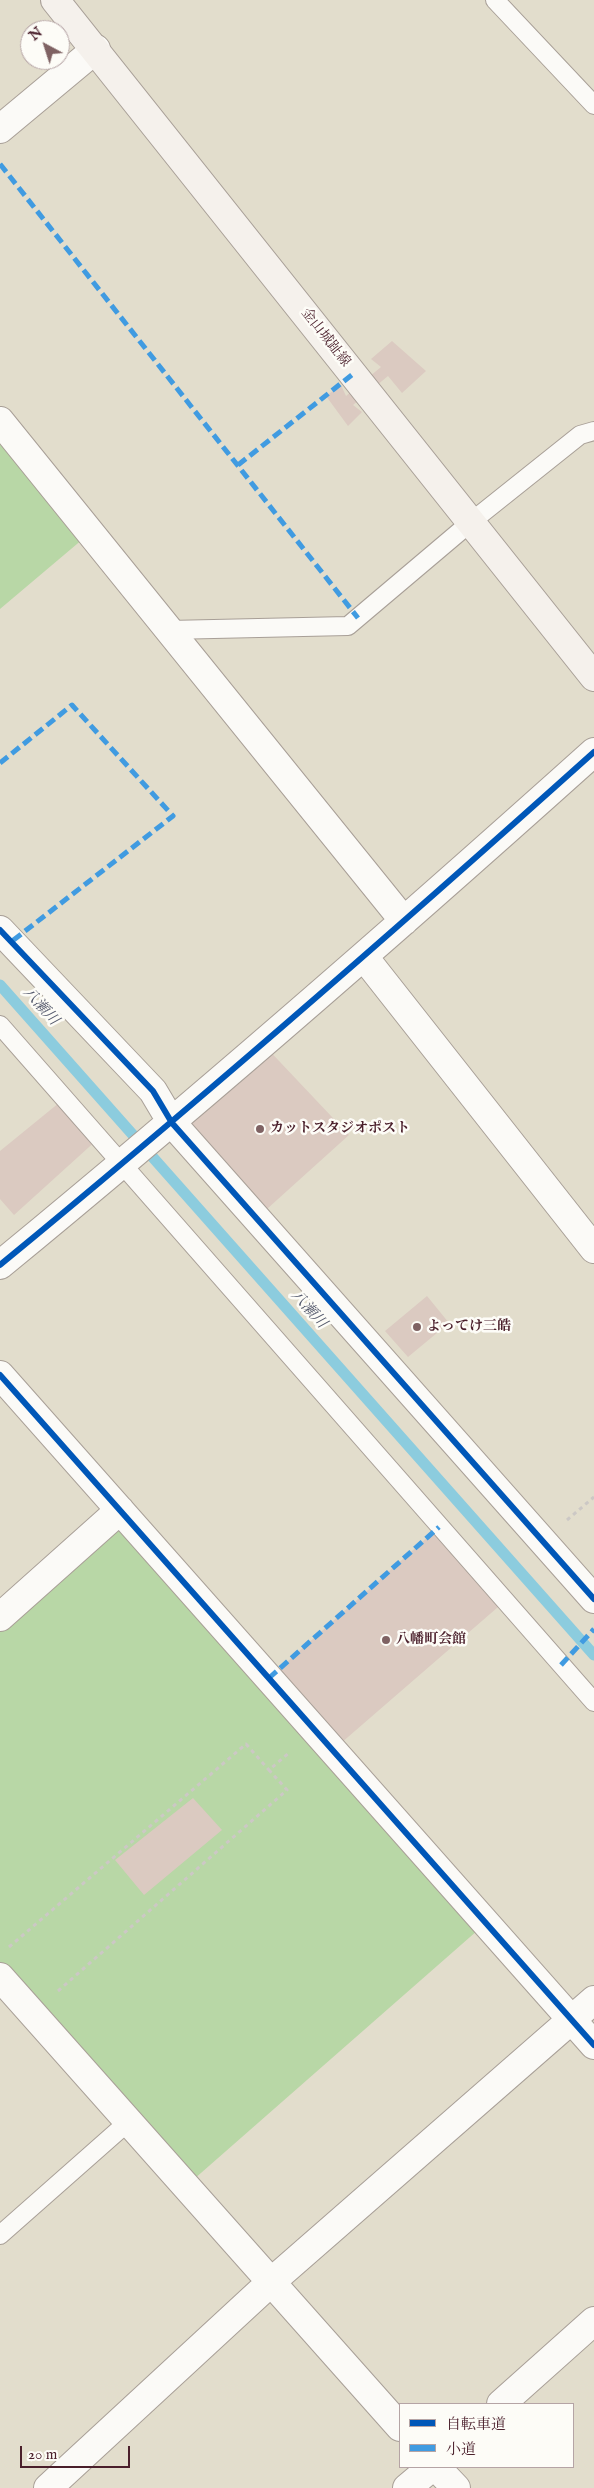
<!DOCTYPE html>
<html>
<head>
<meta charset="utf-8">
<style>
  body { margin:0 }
  #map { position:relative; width:594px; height:2488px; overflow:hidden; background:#e2ddcc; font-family:"IM FELL English","Noto Serif JP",serif }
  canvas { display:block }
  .legend { position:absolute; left:399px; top:2403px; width:175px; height:65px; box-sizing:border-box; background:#fdfcf7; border:1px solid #b5a4a5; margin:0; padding:6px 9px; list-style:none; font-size:15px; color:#4a1f2b }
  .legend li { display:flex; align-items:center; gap:10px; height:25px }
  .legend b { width:25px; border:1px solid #b5a4a5 }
  .north { position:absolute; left:20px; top:20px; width:50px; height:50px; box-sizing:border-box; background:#fdfcf7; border:1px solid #b5a4a5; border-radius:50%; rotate:320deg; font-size:14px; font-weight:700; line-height:20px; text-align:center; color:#4a1f2b }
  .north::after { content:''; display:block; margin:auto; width:18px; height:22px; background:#7f6263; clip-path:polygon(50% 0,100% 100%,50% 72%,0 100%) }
  .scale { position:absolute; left:20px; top:2446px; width:110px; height:22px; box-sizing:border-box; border:2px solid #4a1f2b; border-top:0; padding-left:6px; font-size:15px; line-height:18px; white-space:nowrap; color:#4a1f2b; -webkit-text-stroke:4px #fdfcf7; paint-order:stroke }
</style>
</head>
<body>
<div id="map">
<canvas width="594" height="2488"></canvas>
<ul class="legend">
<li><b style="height:6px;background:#0057b8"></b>自転車道</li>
<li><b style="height:6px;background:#409be1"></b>小道</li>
</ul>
<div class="north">N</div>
<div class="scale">20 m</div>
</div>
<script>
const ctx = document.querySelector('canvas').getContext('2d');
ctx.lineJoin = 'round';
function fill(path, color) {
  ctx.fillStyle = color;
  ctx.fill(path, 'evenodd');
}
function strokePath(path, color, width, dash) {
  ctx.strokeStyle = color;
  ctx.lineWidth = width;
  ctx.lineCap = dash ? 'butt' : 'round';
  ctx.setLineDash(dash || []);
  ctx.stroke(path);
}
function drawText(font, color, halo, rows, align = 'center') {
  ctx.font = font + ' "IM FELL English","Noto Serif JP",serif';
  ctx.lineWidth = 5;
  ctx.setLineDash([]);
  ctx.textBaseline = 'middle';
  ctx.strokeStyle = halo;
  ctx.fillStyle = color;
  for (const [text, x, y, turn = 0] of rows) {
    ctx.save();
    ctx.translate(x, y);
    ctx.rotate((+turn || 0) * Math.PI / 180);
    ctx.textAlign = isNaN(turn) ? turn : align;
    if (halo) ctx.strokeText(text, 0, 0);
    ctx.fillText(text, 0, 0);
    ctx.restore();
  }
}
const green = new Path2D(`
  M 0,421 L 90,533 L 0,609 Z
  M 120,1510 L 486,1923 L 185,2187 L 0,1978 L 0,1617 Z`);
const stream = new Path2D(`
  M 0,985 L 594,1655`);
const building = new Path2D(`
  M 392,341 L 426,371 L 402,393 L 388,376 L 353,405 L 362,412 L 348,426 L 326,396 L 341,385 L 346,396 L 381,367 L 371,359 Z
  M 263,1044 L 349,1135 L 257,1218 L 172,1123 Z
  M 65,1098 L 99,1138 L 14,1215 L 0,1199 L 0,1151 Z
  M 427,1296 L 449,1323 L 408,1357 L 385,1331 Z
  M 439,1527 L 505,1601 L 333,1750 L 269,1678 Z
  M 193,1798 L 222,1830 L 144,1895 L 115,1860 Z`);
const path = new Path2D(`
  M 567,1520 L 594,1497
  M 9,1947 L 246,1744 L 269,1770
  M 58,1991 L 287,1790 L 269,1770 L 290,1752`);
const service = new Path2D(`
  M 495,0 L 594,105
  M 169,630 L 348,626 L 471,522 L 580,435 L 594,431
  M 0,1025 L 594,1702
  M 0,2235 L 128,2122`);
const minor = new Path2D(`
  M 0,129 L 96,49
  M 0,421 L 404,921
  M 0,930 L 153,1091 L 172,1123 L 594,1599
  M 364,957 L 594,1249
  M 0,1265 C 202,1099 399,927 594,752
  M 0,1375 L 594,2045
  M 0,1617 L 120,1510
  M 0,1977 L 400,2427
  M 501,2404 L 594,2321
  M 436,2467 L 456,2488
  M 48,2488 L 270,2283 L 594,2000
  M 407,2488 L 432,2467`);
const secondary = new Path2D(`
  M 55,0 L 594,677`);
const quiet = new Path2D(`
  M 0,164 L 358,618
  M 238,465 L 353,374
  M 0,763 L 72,705 L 173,816 L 11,942
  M 561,1665 L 594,1629
  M 269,1678 L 439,1527`);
const cycleway = new Path2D(`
  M 0,930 L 153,1091 L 172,1123 L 594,1599
  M 0,1265 C 202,1099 399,927 594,752
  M 0,1375 L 594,2045`);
const markers = [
  [260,1129,5,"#7f6263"],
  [417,1327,5,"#7f6263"],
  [386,1640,5,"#7f6263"]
];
const streetNames = [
  ["金山城趾線",325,338,52]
];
const poiNames = [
  ["カットスタジオポスト",270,1129],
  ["よってけ三皓",427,1327],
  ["八幡町会館",396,1640]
];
const waterNames = [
  ["八瀬川",40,1007,48],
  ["八瀬川",308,1310,48]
];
fill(green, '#b8d7a6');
strokePath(stream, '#8cccde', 11);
fill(building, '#dbcac1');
strokePath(service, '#a89f97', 20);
strokePath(minor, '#a89f97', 30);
strokePath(secondary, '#a89f97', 30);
strokePath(path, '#ccc8c5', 3, [4, 4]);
strokePath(service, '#fbfaf7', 18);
strokePath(minor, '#fbfaf7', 28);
strokePath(secondary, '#f5f1ec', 28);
strokePath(quiet, '#409be1', 5, [10, 5]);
strokePath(cycleway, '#0057b8', 6);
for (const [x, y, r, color] of markers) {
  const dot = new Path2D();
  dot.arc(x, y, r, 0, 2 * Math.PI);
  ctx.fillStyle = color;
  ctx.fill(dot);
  strokePath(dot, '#fdfcf7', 2);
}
drawText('14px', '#4a1f2b', '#fdfcf7', streetNames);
drawText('bold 14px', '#4a1f2b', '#fdfcf7', poiNames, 'left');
drawText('italic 15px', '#54596c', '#fdfcf7', waterNames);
</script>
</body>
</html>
